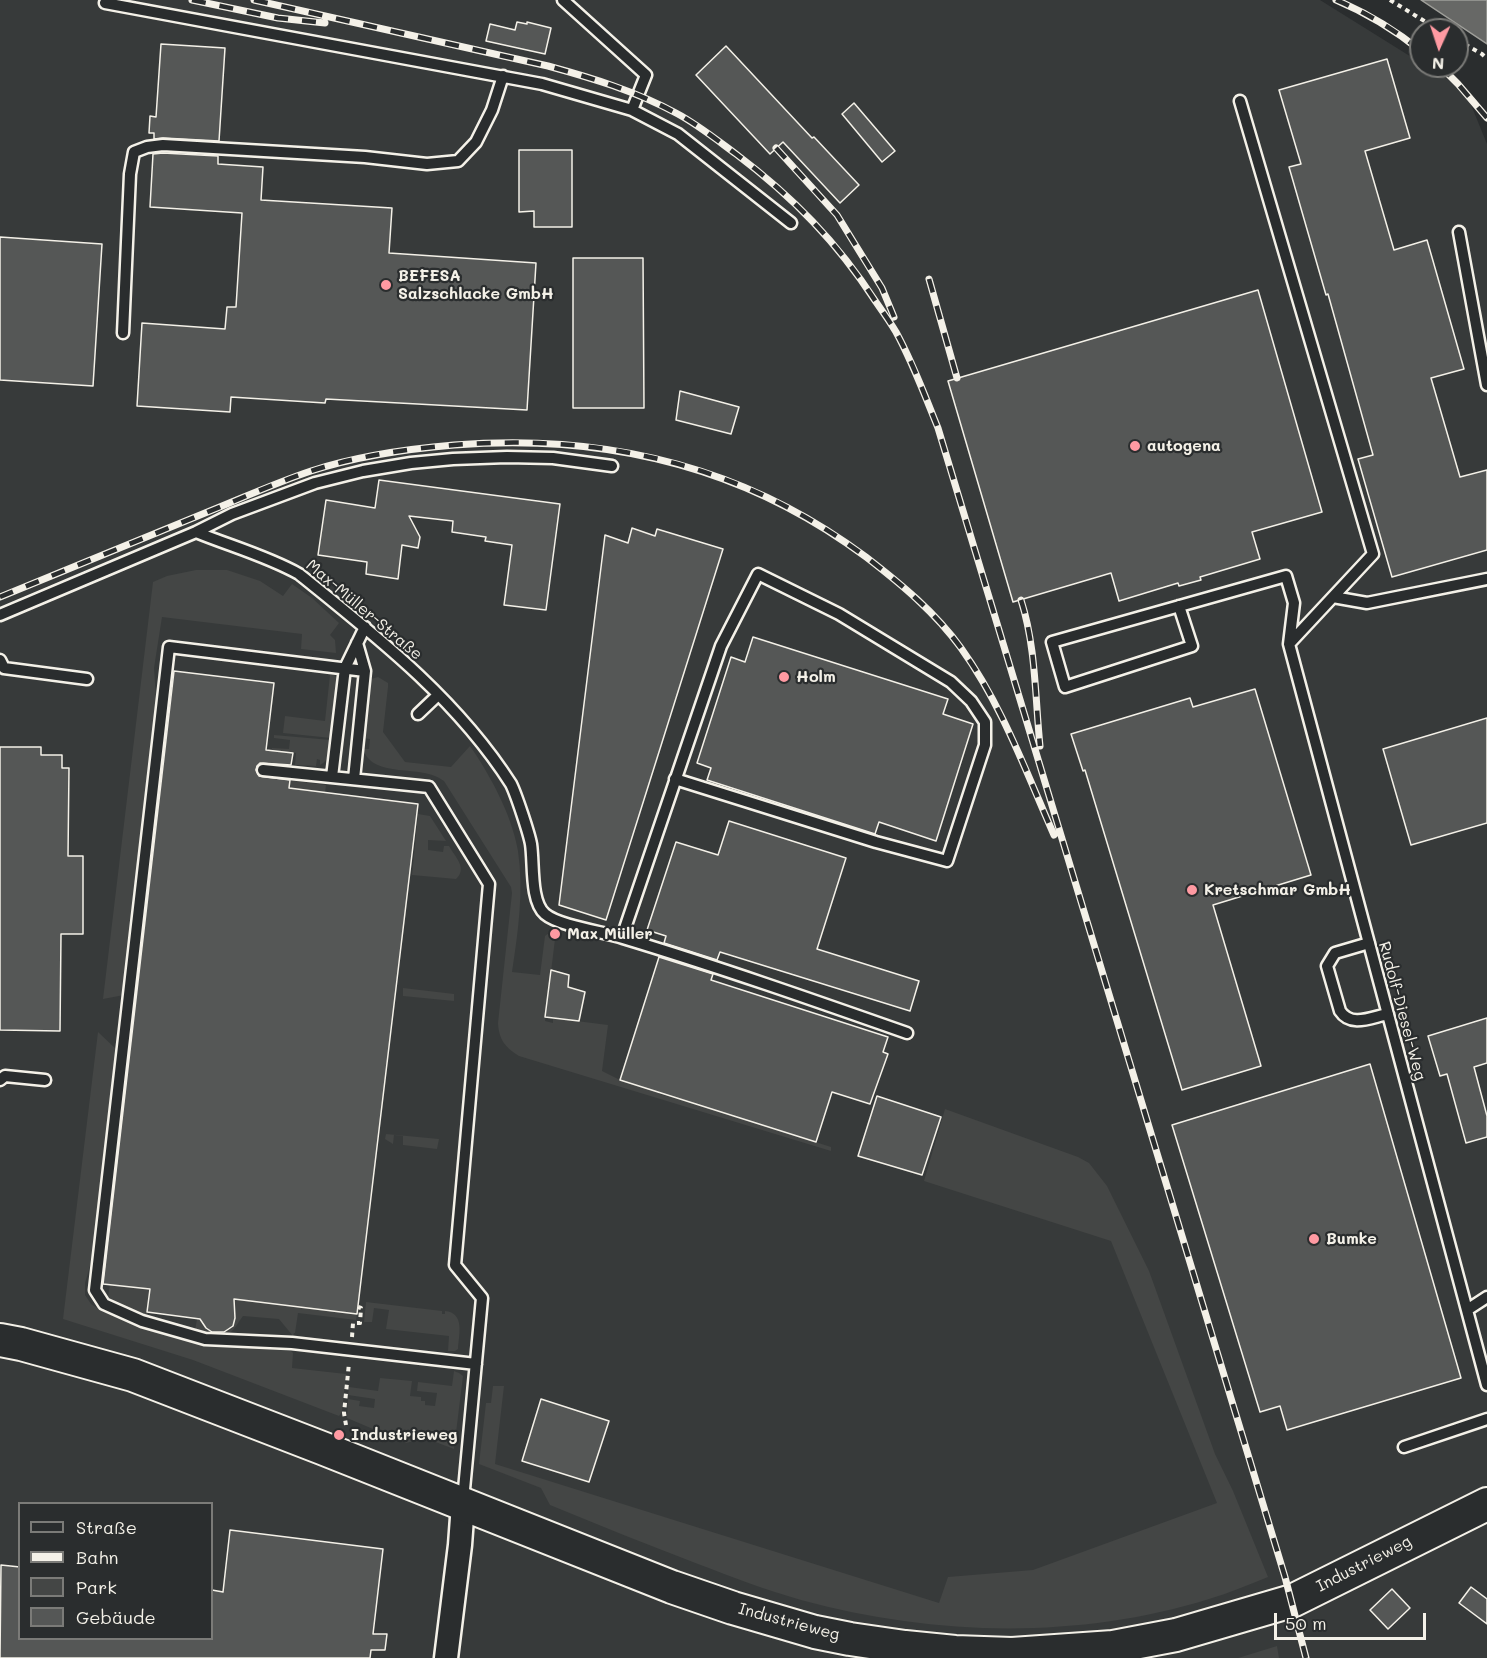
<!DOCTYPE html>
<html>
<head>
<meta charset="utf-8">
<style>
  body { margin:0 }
  #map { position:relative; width:1487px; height:1658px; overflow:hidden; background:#2a2d2e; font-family:Mali,sans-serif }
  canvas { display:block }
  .legend { position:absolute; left:18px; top:1502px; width:195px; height:138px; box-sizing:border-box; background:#2a2d2e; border:2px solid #7b7b78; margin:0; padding:8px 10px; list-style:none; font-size:18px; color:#f4f1e8 }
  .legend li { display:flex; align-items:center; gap:12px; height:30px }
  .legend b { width:30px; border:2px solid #7b7b78 }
  .north { position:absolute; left:1409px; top:18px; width:60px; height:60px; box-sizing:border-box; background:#2a2d2e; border:2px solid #7b7b78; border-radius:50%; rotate:183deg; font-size:16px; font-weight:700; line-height:24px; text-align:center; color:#f4f1e8 }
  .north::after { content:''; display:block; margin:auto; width:21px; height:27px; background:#ff9aa2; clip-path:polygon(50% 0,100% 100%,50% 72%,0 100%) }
  .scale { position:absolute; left:1274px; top:1613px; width:152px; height:27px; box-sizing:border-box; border:3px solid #f4f1e8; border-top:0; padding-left:8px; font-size:18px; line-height:21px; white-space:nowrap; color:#f4f1e8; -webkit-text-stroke:4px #2a2d2e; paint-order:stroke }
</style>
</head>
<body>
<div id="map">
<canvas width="1487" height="1658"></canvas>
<ul class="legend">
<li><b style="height:8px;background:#2a2d2e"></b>Straße</li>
<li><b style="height:8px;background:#f4f1e8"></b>Bahn</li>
<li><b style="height:16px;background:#444645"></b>Park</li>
<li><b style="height:16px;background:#555756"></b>Gebäude</li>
</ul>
<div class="north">N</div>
<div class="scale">50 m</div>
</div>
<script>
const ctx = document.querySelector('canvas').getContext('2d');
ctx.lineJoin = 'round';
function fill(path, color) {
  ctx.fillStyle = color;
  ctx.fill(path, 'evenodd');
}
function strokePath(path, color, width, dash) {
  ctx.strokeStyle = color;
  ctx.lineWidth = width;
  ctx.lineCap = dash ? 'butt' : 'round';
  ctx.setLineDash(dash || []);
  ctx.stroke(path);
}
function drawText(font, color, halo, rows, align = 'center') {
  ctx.font = font + ' Mali,sans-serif';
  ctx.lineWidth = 4.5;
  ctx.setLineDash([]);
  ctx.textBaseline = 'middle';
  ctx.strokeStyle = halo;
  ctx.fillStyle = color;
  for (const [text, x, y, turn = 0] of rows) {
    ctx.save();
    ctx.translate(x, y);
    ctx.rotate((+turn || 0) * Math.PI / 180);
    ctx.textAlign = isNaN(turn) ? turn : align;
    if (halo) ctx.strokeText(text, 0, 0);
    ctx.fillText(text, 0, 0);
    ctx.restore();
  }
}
const built = new Path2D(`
  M 0,0 L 1320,0 L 1421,63 L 1421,66 L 1426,66 L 1465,90 L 1487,144 L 1487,1658 L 0,1658 ZM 20,1504 L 212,1504 L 212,1638 L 20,1638 Z`);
const green = new Path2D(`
  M 196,570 L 227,570 L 260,581 L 283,596 L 292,584 L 312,598 L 339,623 L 330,635 L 335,640 L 336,653 L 301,649 L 302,634 L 162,617 L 154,668 L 157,713 L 124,995 L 103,999 L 153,582 L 167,576 Z
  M 330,675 L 334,675 L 338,679 L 331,738 L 283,733 L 285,716 L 325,721 Z
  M 378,677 L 388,683 L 388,687 L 383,732 L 405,762 L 451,767 L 470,746 C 490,775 512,815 518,851 C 524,892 518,932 512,972 L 540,975 L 545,936 L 553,930 L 556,931 L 545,1021 L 553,1023 L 553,1018 L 608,1025 L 602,1071 L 620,1080 L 659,1092 L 659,1094 L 687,1102 L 688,1101 L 831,1147 L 831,1151 L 519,1056 C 505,1047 499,1040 498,1023 L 512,893 L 511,887 L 444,781 C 421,763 373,780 363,749 L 369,749 L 370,739 L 363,738 L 371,679 Z
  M 274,735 L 331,740 C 329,751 330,760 320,765 L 320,760 L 317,759 L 316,766 L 295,765 L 296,753 L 281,752 L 271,762 L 272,748 L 289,749 L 290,740 L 274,738 Z
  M 262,777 L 326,785 L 325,793 L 261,785 Z
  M 418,814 L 430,816 L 446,841 L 428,840 L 428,850 L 443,852 L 444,846 L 449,846 C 455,857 468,868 456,879 L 412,875 Z
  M 403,988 L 454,994 L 454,1001 L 403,996 Z
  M 98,1032 L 117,1050 L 92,1259 L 85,1283 L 85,1295 L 91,1304 L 103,1312 L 158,1331 L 203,1343 L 291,1351 L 293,1353 L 292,1368 L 346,1374 L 342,1412 L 339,1416 L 193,1360 L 63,1319 Z
  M 945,1109 L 1078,1157 L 1089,1163 L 1107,1186 L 1149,1271 L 1215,1454 L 1233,1491 L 1268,1577 C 1248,1585 1229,1593 1209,1599 C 1077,1640 933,1636 801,1600 C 766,1590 732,1577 698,1564 C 648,1545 599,1525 550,1505 L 541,1488 L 479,1464 L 486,1403 L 491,1403 L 493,1386 L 504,1386 L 495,1464 L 939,1603 L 948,1577 L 1033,1570 L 1217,1503 L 1111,1241 L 924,1181 Z
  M 386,1134 L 439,1139 L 437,1149 L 403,1145 L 403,1136 L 394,1135 L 393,1144 L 385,1139 Z
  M 110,1284 L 150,1289 L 147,1317 L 133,1312 L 108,1297 Z
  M 200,1295 L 357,1314 L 356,1320 L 298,1313 L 295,1333 L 294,1333 L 293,1336 L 279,1319 L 243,1316 C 239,1321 233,1333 226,1335 C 218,1338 204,1334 195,1331 L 197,1319 L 202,1319 C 203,1321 206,1327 207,1328 C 220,1343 239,1326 234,1309 Z
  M 366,1302 L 442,1311 L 442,1314 L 445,1314 L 445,1311 C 465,1313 459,1334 458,1349 L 455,1351 L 448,1351 L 449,1336 L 386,1329 L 389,1310 L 374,1308 L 372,1322 L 364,1322 Z
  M 454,1371 L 459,1373 L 463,1376 L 454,1449 L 425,1438 L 406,1443 L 347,1418 L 348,1399 L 360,1401 L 359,1406 L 374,1408 L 375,1399 L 348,1395 L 349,1387 L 378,1391 L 380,1378 L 412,1381 L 410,1396 L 421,1397 L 421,1401 L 425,1401 L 425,1405 L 435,1406 L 437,1393 L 417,1391 L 418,1382 L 452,1386 Z
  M 1277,1646 L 1279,1658 L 1238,1658 Z`);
const water = new Path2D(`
  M 1421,0 L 1487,0 L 1487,44 Z`);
const building = new Path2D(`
  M 517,22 L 527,24 L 527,22 L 551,28 L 545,54 L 486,41 L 490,24 L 515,30 Z
  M 161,44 L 225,48 L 219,141 L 163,138 L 154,139 L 154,133 L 149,133 L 150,116 L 156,117 Z
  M 726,46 L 812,138 L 814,137 L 859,185 L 840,203 L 783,142 L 770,154 L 696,75 Z
  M 1387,59 L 1410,138 L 1365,151 L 1394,250 L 1427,240 L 1464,369 L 1431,378 L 1460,477 L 1487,470 L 1487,550 L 1392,577 L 1358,459 L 1373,455 L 1328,294 L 1326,295 L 1289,167 L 1301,164 L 1279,90 Z
  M 854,103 L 895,151 L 882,162 L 842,114 Z
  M 519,150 L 572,150 L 572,227 L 534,227 L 534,211 L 519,212 Z
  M 163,153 L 218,156 L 218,164 L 263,167 L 261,200 L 392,208 L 389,253 L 536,263 L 527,410 L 326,399 L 325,403 L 231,397 L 230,412 L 137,406 L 142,323 L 225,329 L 227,307 L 236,307 L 242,213 L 150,207 L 153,154 Z
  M 0,237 L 102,244 L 93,386 L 0,380 Z
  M 573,258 L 643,258 L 644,408 L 573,408 Z
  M 1258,290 L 1322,512 L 1252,532 L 1260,559 L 1200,577 L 1201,580 L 1179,586 L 1178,583 L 1119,601 L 1111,573 L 1013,602 L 948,381 Z
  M 680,391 L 739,407 L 731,434 L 676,420 Z
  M 379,480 L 560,504 L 546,610 L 504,605 L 512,545 L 485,541 L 486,537 L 452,532 L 453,521 L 409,516 L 420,537 L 418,548 L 402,545 L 398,579 L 366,574 L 367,562 L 318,555 L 326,500 L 375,508 Z
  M 632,528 L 655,536 L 657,529 L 723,549 L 606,920 L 559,905 L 605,535 L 628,543 Z
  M 753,637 L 948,699 L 943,714 L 973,724 L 936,841 L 879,822 L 875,834 L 707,780 L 711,768 L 697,763 L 731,657 L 745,662 Z
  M 174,671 L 274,683 L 266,750 L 293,753 L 291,765 L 260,763 L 257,766 L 256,770 L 259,776 L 290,780 L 289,788 L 418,804 L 357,1314 L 234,1299 L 235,1318 L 233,1326 L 224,1332 L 212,1332 L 206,1328 L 200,1319 L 147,1312 L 150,1289 L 103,1284 Z
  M 1255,689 L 1311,875 L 1213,905 L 1261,1066 L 1182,1090 L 1085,770 L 1083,771 L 1071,734 L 1190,698 L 1193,707 Z
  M 1487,718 L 1487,823 L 1411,845 L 1383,749 Z
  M 0,747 L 41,747 L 41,755 L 62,755 L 62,768 L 69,768 L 68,856 L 83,856 L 83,934 L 61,934 L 60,1031 L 0,1030 Z
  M 729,821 L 846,858 L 817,949 L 919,981 L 910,1011 L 720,952 L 717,960 L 664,943 L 666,936 L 647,930 L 676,842 L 718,855 Z
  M 659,957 L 713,974 L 711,980 L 888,1037 L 883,1052 L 888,1054 L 870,1104 L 832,1092 L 816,1142 L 620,1080 Z
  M 551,970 L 569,975 L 568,987 L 585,992 L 579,1021 L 545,1017 Z
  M 1487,1018 L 1487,1063 L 1474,1067 L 1487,1116 L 1487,1137 L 1466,1143 L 1447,1074 L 1440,1076 L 1428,1036 Z
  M 1370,1064 L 1461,1378 L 1287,1430 L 1280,1406 L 1260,1412 L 1172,1125 Z
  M 877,1096 L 941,1117 L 922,1175 L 858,1156 Z
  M 541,1399 L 609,1421 L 589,1482 L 522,1461 Z
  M 230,1530 L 383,1549 L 373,1634 L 387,1634 L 385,1650 L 371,1650 L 370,1658 L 0,1658 L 1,1565 L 20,1567 L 20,1638 L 212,1638 L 212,1590 L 223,1592 Z
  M 1471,1587 L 1487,1599 L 1487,1624 L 1459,1603 Z
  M 1392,1589 L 1410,1608 L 1388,1629 L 1370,1610 Z`);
const path = new Path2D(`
  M 1390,0 L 1439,30
  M 1457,40 L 1482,54 L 1487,59
  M 352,1337 L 353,1323 L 360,1323 L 361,1308 L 358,1307
  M 346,1425 L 344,1413 L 349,1363`);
const lane = new Path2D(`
  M 563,0 L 646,75 L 632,110
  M 105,3 L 542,84 L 632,110 L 678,134 L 791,223
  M 1240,101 L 1373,554 L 1289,644
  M 1459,232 L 1487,385
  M 123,333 L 130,174 L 134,152 L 147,147 L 163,145 L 365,157 L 427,164 L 458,161 L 476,142 L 492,110 L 503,76
  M 196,532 C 230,546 267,556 299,574 C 376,636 457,699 511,784 C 516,794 529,833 531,844 C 534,863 530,901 545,914 C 559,926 604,932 623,938 C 719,967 813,1000 907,1033
  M 1333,597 L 1367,603 L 1487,579
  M 1179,606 L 1192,646 L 1065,687 L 1052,642 L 1286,576 L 1294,603 L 1289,644 L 1487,1385
  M 0,615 L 196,532 L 232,514 L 315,483 L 363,471 L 411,463 L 453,459 L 507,457 L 553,458 L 612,466
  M 0,660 L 4,668 L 87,679
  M 365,671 L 169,647 L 95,1290 L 104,1304 L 142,1321 L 205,1339 L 292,1343 L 476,1364
  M 418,714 L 438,695
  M 263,770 L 429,787 L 489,884 L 455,1265 L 482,1298 L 463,1500
  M 332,777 L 345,668 L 365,627
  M 354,779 L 365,671 L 357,643
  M 622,937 L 721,646 L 758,574 L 839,614 L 951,682 L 971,701 L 985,722 L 985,745 L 947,861 L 876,842 L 675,779
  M 1369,943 L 1335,953 L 1327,966 L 1340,1011 C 1351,1028 1372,1017 1388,1014
  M 0,1080 L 5,1076 L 45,1080
  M 1467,1310 L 1487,1297
  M 1404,1447 L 1487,1419`);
const street = new Path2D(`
  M 446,1658 L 460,1545 L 463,1504`);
const secondary = new Path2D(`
  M 0,1340 L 21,1344 L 133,1375 L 322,1448 L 672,1587 L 733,1608 L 815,1632 L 850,1639 L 905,1647 L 955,1652 L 1012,1654 L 1113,1647 L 1176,1635 L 1292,1601 L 1487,1504`);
const rail = new Path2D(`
  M 192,0 L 278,18 L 325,23
  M 254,0 L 548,66 C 592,78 635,91 676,113 C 697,124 717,140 736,154 C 793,197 837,242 876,302 C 883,312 890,322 896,332 C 913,363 925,396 938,428 L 1285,1577 L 1306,1658
  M 1336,0 C 1367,13 1395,30 1421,51
  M 1440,66 L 1458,84 L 1487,118
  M 776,148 L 837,215 L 882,288 L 894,317
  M 929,279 L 957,378
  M 0,597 C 68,569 137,541 205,513 C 240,499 275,483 311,471 C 357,456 406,449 454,445 C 605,433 743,465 866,557 C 901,584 935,612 961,648 C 1002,705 1026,772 1054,835
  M 1021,600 C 1036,647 1035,697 1040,746`);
const markers = [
  [386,285,6,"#ff9aa2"],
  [1135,446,6,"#ff9aa2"],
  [784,677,6,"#ff9aa2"],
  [1192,890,6,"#ff9aa2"],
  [555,934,6,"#ff9aa2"],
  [1314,1239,6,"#ff9aa2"],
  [339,1435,6,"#ff9aa2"]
];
const poiNames = [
  ["BEFESA",398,276],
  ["Salzschlacke GmbH",398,294],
  ["autogena",1147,446],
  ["Holm",796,677],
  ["Kretschmar GmbH",1204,890],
  ["Max Müller",567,934],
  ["Bumke",1326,1239],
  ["Industrieweg",351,1435]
];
const streetNames = [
  ["Max-Müller-Straße",364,610,40],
  ["Rudolf-Diesel-Weg",1402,1011,75],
  ["Industrieweg",1364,1564,-27],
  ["Industrieweg",789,1622,15]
];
fill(built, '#373a3a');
fill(green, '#444645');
fill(water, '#676866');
strokePath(water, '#9f9f9a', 1.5);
fill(building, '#555756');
strokePath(building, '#f4f1e8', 1.5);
strokePath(lane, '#f4f1e8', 15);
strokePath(street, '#f4f1e8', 27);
strokePath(secondary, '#f4f1e8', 36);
strokePath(path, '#f4f1e8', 4, [4.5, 4.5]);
strokePath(lane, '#2a2d2e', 10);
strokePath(street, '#2a2d2e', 22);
strokePath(secondary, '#2a2d2e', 32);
strokePath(rail, '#f4f1e8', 7);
strokePath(rail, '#2a2d2e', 4.5, [14]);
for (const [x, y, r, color] of markers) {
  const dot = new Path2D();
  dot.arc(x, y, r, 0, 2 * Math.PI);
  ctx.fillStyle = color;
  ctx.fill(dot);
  strokePath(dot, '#2a2d2e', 2);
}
drawText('bold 16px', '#f4f1e8', '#2a2d2e', poiNames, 'left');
drawText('16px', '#f4f1e8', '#2a2d2e', streetNames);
</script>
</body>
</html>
